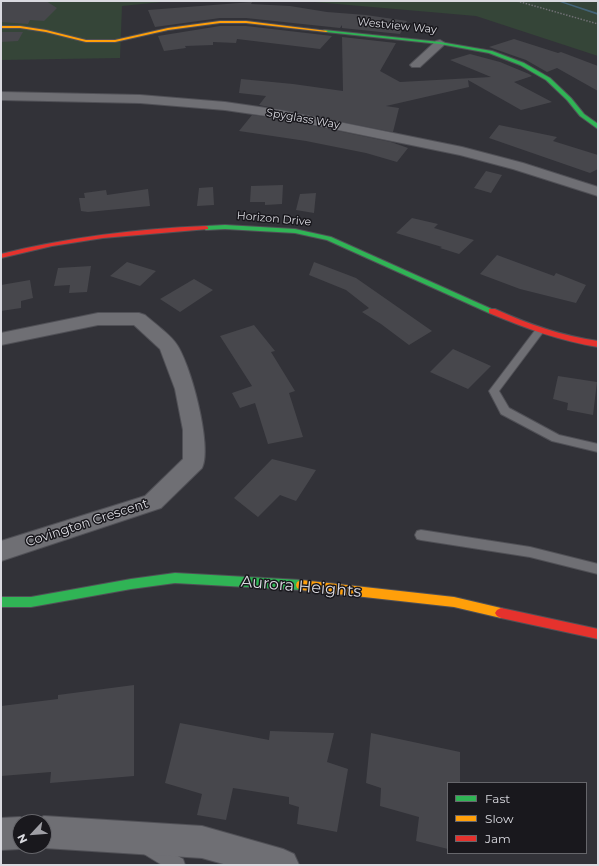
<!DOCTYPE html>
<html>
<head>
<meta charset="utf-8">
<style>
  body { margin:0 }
  #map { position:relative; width:599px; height:866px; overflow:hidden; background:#323238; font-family:Montserrat,sans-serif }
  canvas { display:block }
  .frame { position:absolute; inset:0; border:2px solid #dadae0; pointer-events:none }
  .legend { position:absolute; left:447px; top:782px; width:140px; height:72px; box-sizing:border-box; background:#19181d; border:1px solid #66666b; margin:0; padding:5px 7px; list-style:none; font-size:12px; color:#dadae0 }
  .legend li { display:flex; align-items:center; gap:8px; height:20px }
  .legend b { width:20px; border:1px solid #66666b }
  .north { position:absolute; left:12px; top:814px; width:40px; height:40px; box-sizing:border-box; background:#19181d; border:1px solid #66666b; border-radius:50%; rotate:244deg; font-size:11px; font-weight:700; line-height:16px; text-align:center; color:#dadae0 }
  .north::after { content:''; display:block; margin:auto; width:14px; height:18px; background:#9f9fa5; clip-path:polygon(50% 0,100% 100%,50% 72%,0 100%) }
</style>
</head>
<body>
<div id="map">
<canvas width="599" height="866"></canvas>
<div class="frame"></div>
<ul class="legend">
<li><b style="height:5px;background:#30b455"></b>Fast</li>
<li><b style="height:5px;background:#ff9f0a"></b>Slow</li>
<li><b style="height:5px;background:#e5322d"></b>Jam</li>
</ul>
<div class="north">N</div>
</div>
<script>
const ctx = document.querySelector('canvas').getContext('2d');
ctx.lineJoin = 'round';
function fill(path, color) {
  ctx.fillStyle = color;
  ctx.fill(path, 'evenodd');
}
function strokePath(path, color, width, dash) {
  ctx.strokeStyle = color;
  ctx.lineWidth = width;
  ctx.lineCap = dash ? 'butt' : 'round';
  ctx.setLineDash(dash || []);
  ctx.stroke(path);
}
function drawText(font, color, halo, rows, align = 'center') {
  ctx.font = font + ' Montserrat,sans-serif';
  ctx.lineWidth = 3;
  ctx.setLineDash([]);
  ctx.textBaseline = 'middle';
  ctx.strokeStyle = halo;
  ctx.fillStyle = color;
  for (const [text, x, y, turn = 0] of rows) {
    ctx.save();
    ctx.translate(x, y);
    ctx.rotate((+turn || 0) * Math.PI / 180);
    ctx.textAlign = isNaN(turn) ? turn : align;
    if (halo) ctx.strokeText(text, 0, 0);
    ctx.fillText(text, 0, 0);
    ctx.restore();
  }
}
const green = new Path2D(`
  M 1,1 L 171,1 L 122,6 L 120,58 L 1,60 Z
  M 303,1 L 598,1 L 598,56 L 476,16 Z`);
const stream = new Path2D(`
  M 557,1 L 561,1 L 598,13 L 598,15 Z`);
const building = new Path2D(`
  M 1,1 L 46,1 L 57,8 L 44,21 L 30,20 L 28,24 L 1,22 Z
  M 252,2 L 251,4 L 290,6 L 327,12 L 366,15 L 407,21 L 400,34 L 342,28 L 342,25 L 340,28 L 246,18 L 220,18 L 155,27 L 148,10 Z
  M 220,26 L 246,26 L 332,36 L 320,49 L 237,39 L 236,43 L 213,42 L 213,45 L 185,46 L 186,48 L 164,51 L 158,36 Z
  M 1,32 L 23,32 L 18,41 L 1,42 Z
  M 342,37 L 396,43 L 380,71 L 400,82 L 491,77 L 450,60 L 470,54 L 500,62 L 529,74 L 532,76 L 514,82 L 552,102 L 521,110 L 468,80 L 469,87 L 386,106 L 399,108 L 393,132 L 259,105 L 266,96 L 239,93 L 241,79 L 293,84 L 343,91 Z
  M 514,39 L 558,53 L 561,52 L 598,66 L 598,91 L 557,68 L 547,72 L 526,60 L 489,47 Z
  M 252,115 L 280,119 L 391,142 L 408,148 L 397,162 L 366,153 L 306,141 L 239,131 Z
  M 499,125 L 557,137 L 553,141 L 598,155 L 598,169 L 590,173 L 489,138 Z
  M 486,171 L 502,175 L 491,193 L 474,188 Z
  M 283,185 L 282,204 L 265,205 L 265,202 L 250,202 L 251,186 Z
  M 213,187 L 214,205 L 197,206 L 199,188 Z
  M 148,189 L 150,206 L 88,212 L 81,211 L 79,198 L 85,198 L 84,193 L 106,190 L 107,195 Z
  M 316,193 L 314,213 L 296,210 L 300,194 Z
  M 412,218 L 438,224 L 434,228 L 474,240 L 459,254 L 440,248 L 442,247 L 396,233 Z
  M 497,255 L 554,276 L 556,273 L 586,285 L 576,303 L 520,289 L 480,274 Z
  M 127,262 L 156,271 L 140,286 L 110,276 Z
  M 314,262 L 356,278 L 432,331 L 409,345 L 381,324 L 362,312 L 369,308 L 346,290 L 309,275 Z
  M 91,266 L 87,292 L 69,293 L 70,285 L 54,286 L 58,268 Z
  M 194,279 L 213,290 L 180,312 L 160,299 Z
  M 30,280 L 33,298 L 21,301 L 21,308 L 1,311 L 1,285 Z
  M 254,325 L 275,351 L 271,352 L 295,391 L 289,393 L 303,437 L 268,444 L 255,403 L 240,408 L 232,393 L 252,386 L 220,336 Z
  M 453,349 L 491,366 L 468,389 L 430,372 Z
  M 558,376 L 597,382 L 593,415 L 567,410 L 568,403 L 553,399 Z
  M 272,459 L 316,470 L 296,501 L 280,495 L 258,517 L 234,498 Z
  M 134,685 L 134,776 L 50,783 L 51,772 L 1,776 L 1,706 L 58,699 L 58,695 Z
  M 180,723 L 269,740 L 270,731 L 334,733 L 327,762 L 348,769 L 337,832 L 297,824 L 299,807 L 289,804 L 289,797 L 233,788 L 226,820 L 197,815 L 202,794 L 165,783 Z
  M 371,733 L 460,752 L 460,783 L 448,783 L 448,849 L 416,841 L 419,817 L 380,806 L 381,788 L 366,783 Z`);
const path = new Path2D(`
  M 55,1 L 65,1
  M 517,1 L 598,24`);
const lane = new Path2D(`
  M 539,328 L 544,331 L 499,391 L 509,408 L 559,435 L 598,444 L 598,452 L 552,441 L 501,414 L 489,391 L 536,329 Z
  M 421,530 L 530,547 L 598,564 L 598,574 L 530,557 L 421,540 L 417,539 L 415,535 L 417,531 Z
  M 150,840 L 183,859 L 185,865 L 162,865 L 144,854 L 142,848 L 144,842 Z`);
const street = new Path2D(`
  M 440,40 L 445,43 L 444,45 L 420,67 L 412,67 L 410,65 L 412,63 L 436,41 Z
  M 1,92 L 140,95 L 225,102 L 280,110 L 462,147 L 523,163 L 598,187 L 598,196 L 513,169 L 460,155 L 280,118 L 225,110 L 140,103 L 1,100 Z
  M 98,313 L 139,313 L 145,315 C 155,324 167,332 175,342 C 190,360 213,448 202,468 L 161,508 L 1,561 L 1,541 L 145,496 L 183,459 L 183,430 L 175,389 L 160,349 L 134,325 L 98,325 L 1,345 L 1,333 Z
  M 44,816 L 202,826 L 283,849 L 294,854 L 299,865 L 227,865 L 202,858 L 44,848 L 40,846 L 44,846 L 44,822 L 32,822 Z
  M 20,817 L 31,822 L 20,822 L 20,846 L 27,846 L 20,849 L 1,850 L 1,818 Z`);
const fast = new Path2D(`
  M 324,30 L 440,42 L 492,51 L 524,63 L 550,78 L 571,98 L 584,114 L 598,124 L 598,129 L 580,116 L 567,100 L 546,80 L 520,65 L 489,53 L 440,44 L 326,32 Z
  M 225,225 L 295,229 L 331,237 L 496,311 L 495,313 L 489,313 L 327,240 L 295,233 L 225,229 L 206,230 L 203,228 L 206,226 Z
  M 175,573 L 301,580 L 305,582 L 306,585 L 305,588 L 301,590 L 175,583 L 131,589 L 31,607 L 1,607 L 1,597 L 31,597 L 131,579 Z`);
const slow = new Path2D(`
  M 220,21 L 246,21 L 328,31 L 326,32 L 246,23 L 220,23 L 168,30 L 115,42 L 86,42 L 46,32 L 20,28 L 1,28 L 1,26 L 20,26 L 46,30 L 86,40 L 115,40 L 168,28 Z
  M 301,580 L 454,597 L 501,608 L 505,610 L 507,613 L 505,616 L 501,618 L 454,607 L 301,590 L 297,588 L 296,585 L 297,582 Z`);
const jam = new Path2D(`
  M 206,226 L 208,227 L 208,229 L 103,238 L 52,246 L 1,258 L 1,254 C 69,237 136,229 206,226 Z
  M 489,309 L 495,309 C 528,324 562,336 598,341 L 598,347 C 560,341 525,328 489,313 Z
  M 501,608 L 598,629 L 598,639 L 501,618 L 497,616 L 495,613 L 497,610 Z`);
const farStreetnames = [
  ["Westview Way",397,26,6],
  ["Spyglass Way",303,119,10],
  ["Horizon Drive",274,219,5]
];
const streetNames = [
  ["Covington Crescent",87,523,-18]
];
const nearStreetnames = [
  ["Aurora Heights",301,587,5]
];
fill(green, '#354538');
fill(stream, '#436478');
fill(building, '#47474c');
strokePath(lane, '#505056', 2);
strokePath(street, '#505056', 2);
strokePath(fast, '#505056', 2);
strokePath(slow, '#505056', 2);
strokePath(jam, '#505056', 2);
strokePath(path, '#707074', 1.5, [1.5, 1.5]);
fill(lane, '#6f6f74');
fill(street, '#6f6f74');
fill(fast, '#30b455');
fill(slow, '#ff9f0a');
fill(jam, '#e5322d');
drawText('11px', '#dadae0', '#19181d', farStreetnames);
drawText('13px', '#dadae0', '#19181d', streetNames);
drawText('16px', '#dadae0', '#19181d', nearStreetnames);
</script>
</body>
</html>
